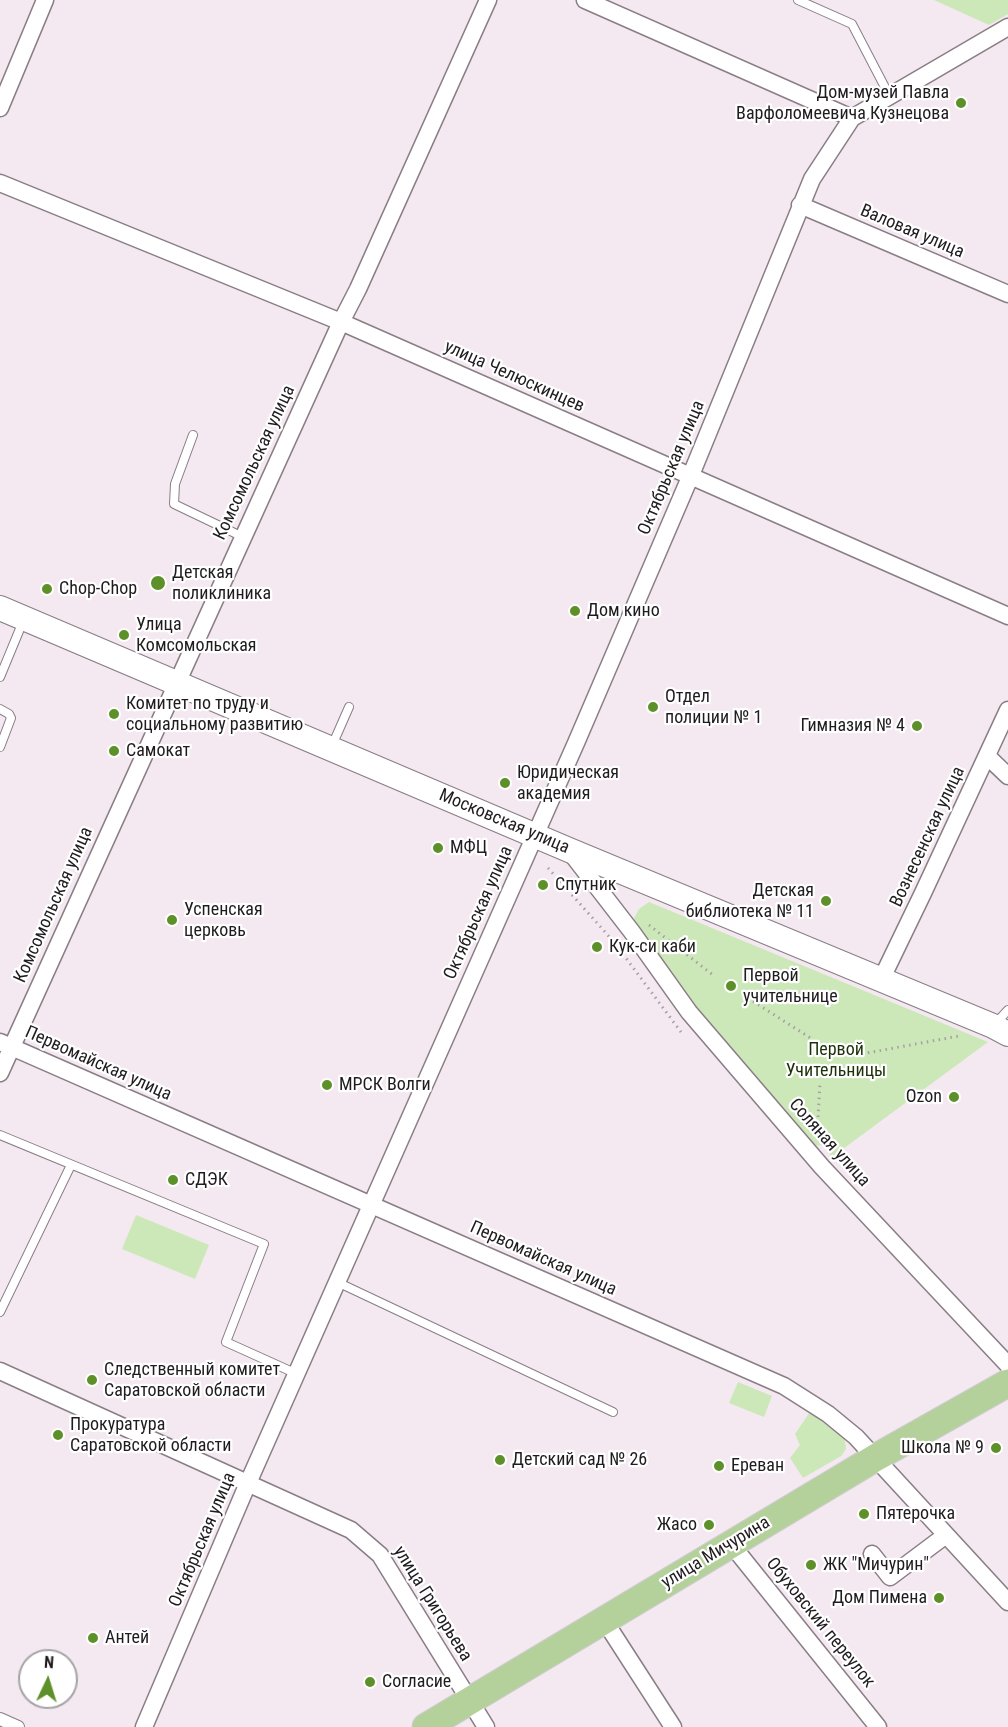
<!DOCTYPE html>
<html>
<head>
<meta charset="utf-8">
<style>
  body { margin:0 }
  #map { position:relative; width:1008px; height:1727px; overflow:hidden; background:#f4e8f1; font-family:"Roboto Condensed",sans-serif }
  canvas { display:block }
  .north { position:absolute; left:18px; top:1649px; width:60px; height:60px; box-sizing:border-box; background:#fff; border:2px solid #a5a4a5; border-radius:50%; rotate:4deg; font-size:16px; font-weight:700; line-height:24px; text-align:center; color:#1f1b1e }
  .north::after { content:''; display:block; margin:auto; width:21px; height:27px; background:#5d9028; clip-path:polygon(50% 0,100% 100%,50% 72%,0 100%) }
</style>
</head>
<body>
<div id="map">
<canvas width="1008" height="1727"></canvas>
<div class="north">N</div>
</div>
<script>
const ctx = document.querySelector('canvas').getContext('2d');
ctx.lineJoin = 'round';
function fill(path, color) {
  ctx.fillStyle = color;
  ctx.fill(path, 'evenodd');
}
function strokePath(path, color, width, dash) {
  ctx.strokeStyle = color;
  ctx.lineWidth = width;
  ctx.lineCap = dash ? 'butt' : 'round';
  ctx.setLineDash(dash || []);
  ctx.stroke(path);
}
function drawText(font, color, halo, rows, align = 'center') {
  ctx.font = font + ' "Roboto Condensed",sans-serif';
  ctx.lineWidth = 4.5;
  ctx.setLineDash([]);
  ctx.textBaseline = 'middle';
  ctx.strokeStyle = halo;
  ctx.fillStyle = color;
  for (const [text, x, y, turn = 0] of rows) {
    ctx.save();
    ctx.translate(x, y);
    ctx.rotate((+turn || 0) * Math.PI / 180);
    ctx.textAlign = isNaN(turn) ? turn : align;
    if (halo) ctx.strokeText(text, 0, 0);
    ctx.fillText(text, 0, 0);
    ctx.restore();
  }
}
const green = new Path2D(`
  M 934,0 L 1008,0 L 1008,14 L 989,25 Z
  M 649,902 L 988,1042 L 832,1157 L 824,1145 L 810,1146 L 695,1006 L 633,920 L 639,909 Z
  M 136,1215 L 209,1245 L 195,1279 L 122,1249 Z
  M 738,1382 L 772,1396 L 764,1417 L 729,1403 Z
  M 810,1412 L 829,1422 L 844,1435 L 846,1449 L 841,1456 L 803,1478 L 790,1458 L 800,1445 L 795,1434 Z`);
const path = new Path2D(`
  M 548,868 L 614,942 L 681,1032
  M 649,925 L 713,975
  M 748,998 L 812,1039
  M 856,1055 L 959,1036
  M 817,1135 L 820,1083`);
const service = new Path2D(`
  M 798,0 L 852,24 L 890,97
  M 193,435 L 175,484 L 174,504 L 243,537
  M 0,677 L 24,619
  M 0,709 L 9,714 L 11,718 L 0,747
  M 331,748 L 349,707
  M 995,1024 L 1008,1010
  M 0,1135 L 264,1244 L 226,1342 L 297,1374
  M 337,1282 L 613,1412
  M 0,1312 L 71,1165`);
const pedestrian = new Path2D(`
  M 0,1719 L 18,1727`);
const minor = new Path2D(`
  M 585,0 L 852,118
  M 0,108 L 45,0
  M 0,183 L 341,322 L 1008,616
  M 800,205 L 1008,294
  M 987,756 L 1008,776
  M 571,853 L 632,932 L 689,1012 L 822,1167 L 1008,1365
  M 881,980 L 923,893 L 1008,710
  M 0,1042 L 784,1386 L 828,1414 L 856,1437 L 1008,1602
  M 0,1073 L 341,322 L 358,289 L 488,0
  M 0,1371 L 351,1530 L 380,1555 L 486,1727
  M 731,1544 L 878,1727
  M 872,1554 L 890,1577 L 946,1535
  M 604,1620 L 673,1727
  M 144,1727 L 248,1483 L 576,743 L 691,475 L 812,179 L 852,118 L 1008,27`);
const secondary = new Path2D(`
  M 0,608 L 569,850 L 993,1026 L 1008,1034`);
const primary = new Path2D(`
  M 426,1727 L 875,1458 L 1008,1383`);
const markers = [
  [961,103,6,"#5d9028"],
  [158,583,8,"#5d9028"],
  [47,589,6,"#5d9028"],
  [575,611,6,"#5d9028"],
  [124,635,6,"#5d9028"],
  [653,707,6,"#5d9028"],
  [114,714,6,"#5d9028"],
  [917,726,6,"#5d9028"],
  [114,751,6,"#5d9028"],
  [505,783,6,"#5d9028"],
  [438,848,6,"#5d9028"],
  [543,885,6,"#5d9028"],
  [826,901,6,"#5d9028"],
  [172,920,6,"#5d9028"],
  [597,947,6,"#5d9028"],
  [731,986,6,"#5d9028"],
  [327,1085,6,"#5d9028"],
  [954,1097,6,"#5d9028"],
  [173,1180,6,"#5d9028"],
  [92,1380,6,"#5d9028"],
  [58,1435,6,"#5d9028"],
  [996,1448,6,"#5d9028"],
  [500,1460,6,"#5d9028"],
  [719,1466,6,"#5d9028"],
  [864,1514,6,"#5d9028"],
  [709,1525,6,"#5d9028"],
  [811,1565,6,"#5d9028"],
  [939,1598,6,"#5d9028"],
  [93,1638,6,"#5d9028"],
  [370,1682,6,"#5d9028"]
];
const poiNames = [
  ["Дом-музей Павла",949,93,"right"],
  ["Варфоломеевича Кузнецова",949,114,"right"],
  ["Детская",172,573],
  ["поликлиника",172,594],
  ["Chop-Chop",59,589],
  ["Дом кино",587,611],
  ["Улица",136,625],
  ["Комсомольская",136,646],
  ["Отдел",665,697],
  ["полиции № 1",665,718],
  ["Комитет по труду и",126,704],
  ["социальному развитию",126,725],
  ["Гимназия № 4",905,726,"right"],
  ["Самокат",126,751],
  ["Юридическая",517,773],
  ["академия",517,794],
  ["МФЦ",450,848],
  ["Спутник",555,885],
  ["Детская",814,891,"right"],
  ["библиотека № 11",814,912,"right"],
  ["Успенская",184,910],
  ["церковь",184,931],
  ["Кук-си каби",609,947],
  ["Первой",743,976],
  ["учительнице",743,997],
  ["МРСК Волги",339,1085],
  ["Ozon",942,1097,"right"],
  ["СДЭК",185,1180],
  ["Следственный комитет",104,1370],
  ["Саратовской области",104,1391],
  ["Прокуратура",70,1425],
  ["Саратовской области",70,1446],
  ["Школа № 9",984,1448,"right"],
  ["Детский сад № 26",512,1460],
  ["Ереван",731,1466],
  ["Пятерочка",876,1514],
  ["Жасо",697,1525,"right"],
  ["ЖК \"Мичурин\"",823,1565],
  ["Дом Пимена",927,1598,"right"],
  ["Антей",105,1638],
  ["Согласие",382,1682]
];
const streetNames = [
  ["Валовая улица",912,232,23],
  ["улица Челюскинцев",514,377,24],
  ["Комсомольская улица",255,463,-65],
  ["Октябрьская улица",672,468,-67],
  ["Московская улица",504,822,23],
  ["Вознесенская улица",928,837,-65],
  ["Комсомольская улица",54,905,-66],
  ["Октябрьская улица",479,913,-66],
  ["Первомайская улица",98,1064,24],
  ["Соляная улица",829,1143,48],
  ["Первомайская улица",543,1259,24],
  ["Октябрьская улица",203,1540,-67],
  ["улица Мичурина",716,1553,-31],
  ["улица Григорьева",432,1604,58],
  ["Обуховский переулок",820,1623,51]
];
const parkNames = [
  ["Первой",836,1050],
  ["Учительницы",836,1071]
];
fill(green, '#cce8b8');
strokePath(service, '#897d86', 10);
strokePath(pedestrian, '#897d86', 14);
strokePath(minor, '#897d86', 19);
strokePath(secondary, '#897d86', 26);
strokePath(primary, '#cecdce', 29);
strokePath(path, '#a89fa5', 3, [1.5, 4.5]);
strokePath(service, '#fff', 8);
strokePath(pedestrian, '#fff', 12);
strokePath(minor, '#fff', 16);
strokePath(secondary, '#fff', 24);
strokePath(primary, '#b4d19b', 27);
for (const [x, y, r, color] of markers) {
  const dot = new Path2D();
  dot.arc(x, y, r, 0, 2 * Math.PI);
  ctx.fillStyle = color;
  ctx.fill(dot);
  strokePath(dot, '#fff', 2);
}
drawText('18px', '#1f1b1e', '#fff', poiNames, 'left');
drawText('18px', '#1f1b1e', '#fff', streetNames);
drawText('18px', '#1c3009', '#fff', parkNames);
</script>
</body>
</html>
